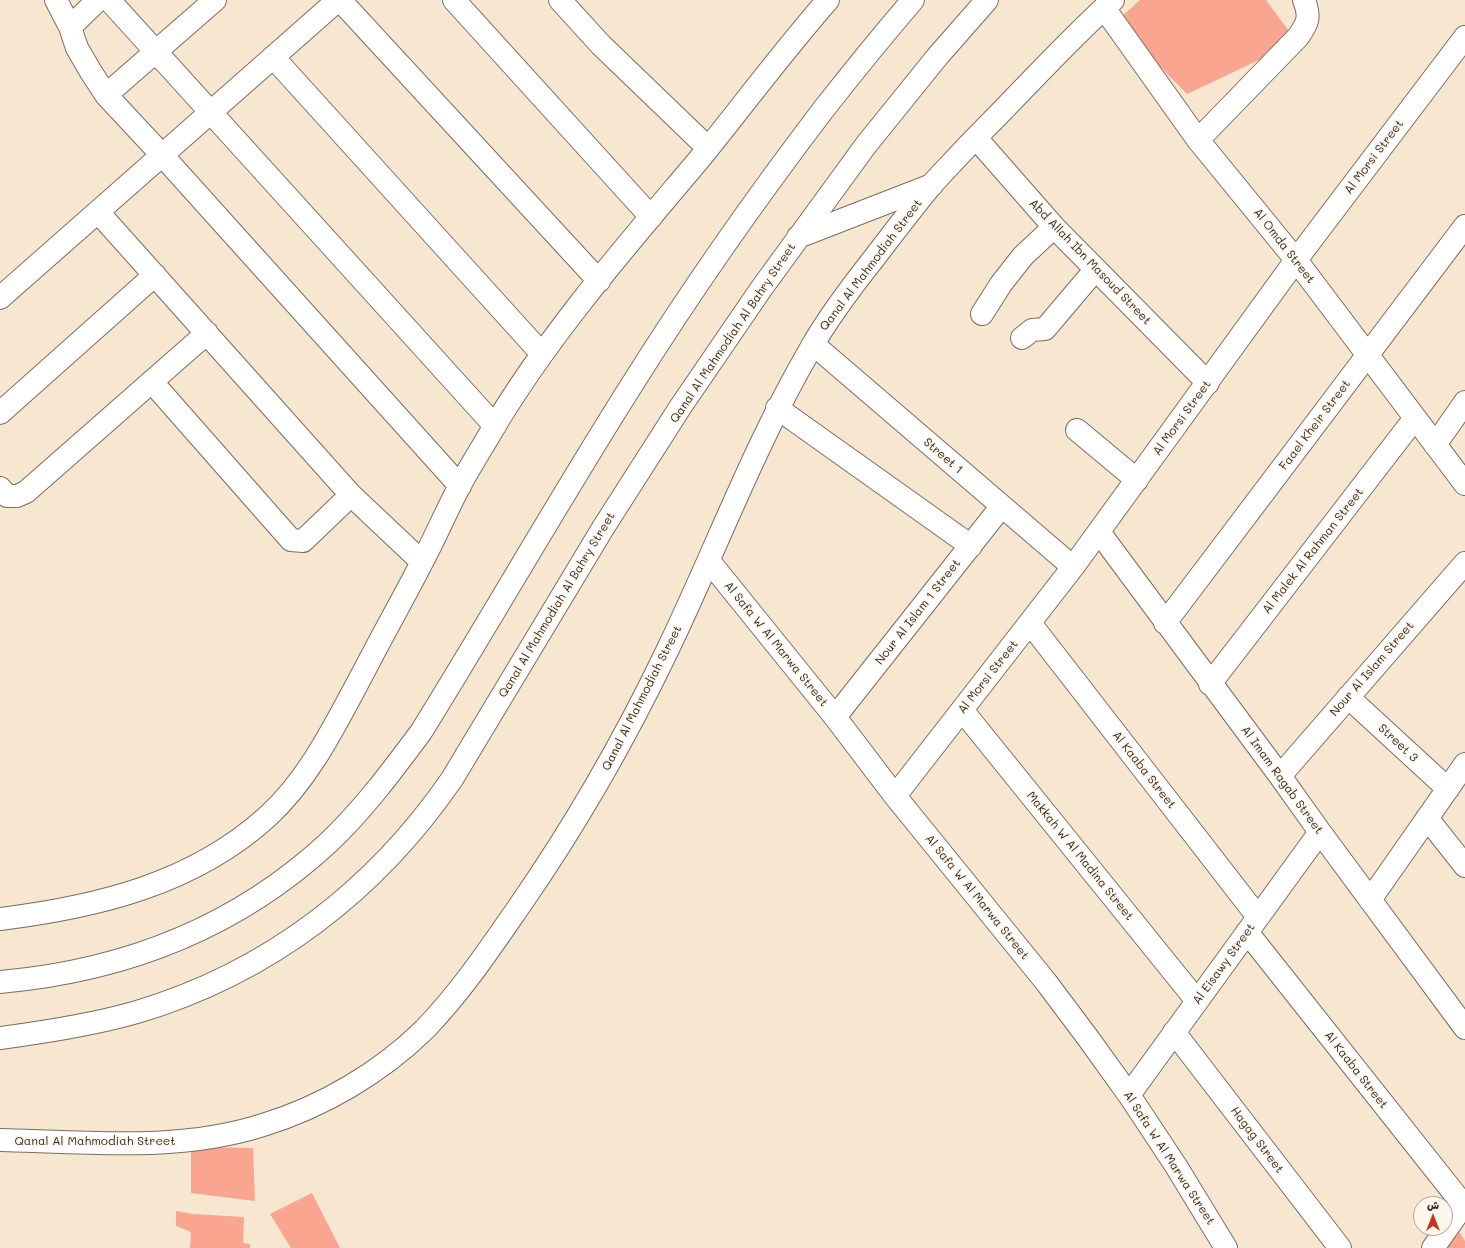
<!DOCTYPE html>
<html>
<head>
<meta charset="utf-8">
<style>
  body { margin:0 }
  #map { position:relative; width:1465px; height:1248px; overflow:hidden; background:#f7e7d1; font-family:Mali,"Playpen Sans Arabic",sans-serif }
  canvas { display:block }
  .north { position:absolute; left:1413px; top:1196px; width:40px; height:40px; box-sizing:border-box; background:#fbf7ec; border:1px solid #aea59a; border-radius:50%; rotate:0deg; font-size:11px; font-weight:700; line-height:16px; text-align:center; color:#3b2a1e }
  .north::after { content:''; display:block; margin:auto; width:14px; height:18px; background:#c8321e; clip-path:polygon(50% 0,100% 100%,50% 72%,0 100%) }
</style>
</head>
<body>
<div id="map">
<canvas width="1465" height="1248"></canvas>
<div class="north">ش</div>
</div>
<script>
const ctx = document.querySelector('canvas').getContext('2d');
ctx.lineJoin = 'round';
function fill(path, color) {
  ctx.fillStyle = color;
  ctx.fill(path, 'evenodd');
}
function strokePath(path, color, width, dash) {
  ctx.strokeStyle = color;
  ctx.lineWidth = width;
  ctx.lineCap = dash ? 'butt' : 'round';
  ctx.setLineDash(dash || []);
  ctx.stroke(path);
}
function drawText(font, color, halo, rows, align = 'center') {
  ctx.font = font + ' Mali,sans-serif';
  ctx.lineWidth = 3;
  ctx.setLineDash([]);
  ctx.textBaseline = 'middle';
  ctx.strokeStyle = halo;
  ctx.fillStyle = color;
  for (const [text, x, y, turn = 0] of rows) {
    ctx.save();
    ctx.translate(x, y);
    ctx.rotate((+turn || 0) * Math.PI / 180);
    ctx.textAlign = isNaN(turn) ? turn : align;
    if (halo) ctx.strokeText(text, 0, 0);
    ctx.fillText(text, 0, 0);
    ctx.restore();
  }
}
const building = new Path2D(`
  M 1140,0 L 1266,0 L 1297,42 L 1187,94 L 1134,40 L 1120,18 Z
  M 191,1147 L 253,1148 L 255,1201 L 191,1193 Z
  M 312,1193 L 340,1248 L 291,1248 L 270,1214 Z
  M 176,1211 L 193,1214 L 244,1217 L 243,1243 L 250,1244 L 250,1248 L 190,1248 L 191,1232 L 176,1226 Z
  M 1457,1228 L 1465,1241 L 1465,1248 L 1439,1248 Z`);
const minor = new Path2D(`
  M 56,0 L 70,27 L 77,48 L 91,72 L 106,95 L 162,155 L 460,486
  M 109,0 L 495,426
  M 340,0 L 599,281
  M 454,0 L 651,217
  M 560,0 L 601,45 L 708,148
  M 1104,8 L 1198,140 L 1296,260 L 1465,484
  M 70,27 L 98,0
  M 273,57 L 542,354
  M 106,95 L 215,0
  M 976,138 L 1054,227 L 1208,383
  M 1198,140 L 1298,37 C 1309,22 1310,16 1304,0
  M 98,212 L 351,495 L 422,562
  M 0,298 L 338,0
  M 982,314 L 1001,284 L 1023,256 L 1054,227
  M 1022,338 L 1032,330 L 1045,329 L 1095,270
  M 813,344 L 1073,567
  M 152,382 L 291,540 L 303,541 L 351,495
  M 777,408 L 971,546
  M 0,413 L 155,275
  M 1077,430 L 1137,480
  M 1435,445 L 1465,402
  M 0,488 L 7,496 L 17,496 L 26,492 L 207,333
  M 1099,532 L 1280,776 L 1320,832 L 1465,1028
  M 709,561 L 835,717 L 895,796 L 1046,982 L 1088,1038 L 1129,1095 L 1176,1166 L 1226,1248
  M 1030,623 L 1258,917
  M 1165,623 L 1465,226
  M 1210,684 L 1415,418
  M 1348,697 L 1448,789
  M 962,710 L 1197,1001
  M 835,717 L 1001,507
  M 1280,776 L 1465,563
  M 895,796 L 1073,567 L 1296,260 L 1465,37
  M 1427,818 L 1465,866
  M 1370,900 L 1465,764
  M 0,919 C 97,907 193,884 267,817 C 310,778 336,723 363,673 C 382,636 402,601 421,564 C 434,540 445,514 458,489 C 469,468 482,448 494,427 C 552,330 629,243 702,156 C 744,104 784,50 828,0
  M 1247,932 L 1465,1207
  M 1174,1032 L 1340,1248
  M 1129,1095 L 1320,832
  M 0,1140 C 88,1142 179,1152 263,1125 C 322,1107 380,1073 424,1030 C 460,993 489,950 518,908 C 575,826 625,739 668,649 C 716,549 755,444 811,348 C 829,316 852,286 875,257 C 894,232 913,207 933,183 C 956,158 980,133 1004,109 C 1040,72 1075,34 1113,0
  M 1433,1248 L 1465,1203`);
const major = new Path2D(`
  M 798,237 L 932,185
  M 0,982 C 124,971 236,928 328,843 C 363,810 392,771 421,732 C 493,616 560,498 633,383 C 692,289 756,198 823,110 C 852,73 882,36 913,0
  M 0,1038 C 46,1032 92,1025 137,1012 C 268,973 375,891 452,779 L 603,528 L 681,406 L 761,289 L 866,145 L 937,57 L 987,0`);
const streetNames = [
  ["Al Morsi Street",1374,157,-53],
  ["Al Omda Street",1284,246,52],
  ["Abd Allah Ibn Masoud Street",1090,262,46],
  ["Qanal Al Mahmodiah Street",871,265,-53],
  ["Qanal Al Mahmodiah Al Bahry Street",733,333,-56],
  ["Al Morsi Street",1182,418,-54],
  ["Faael Kheir Street",1315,425,-53],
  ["Street 1",943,456,41],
  ["Al Malek Al Rahman Street",1313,551,-52],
  ["Qanal Al Mahmodiah Al Bahry Street",557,605,-59],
  ["Nour Al Islam 1 Street",918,612,-52],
  ["Al Safa W Al Marwa Street",776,644,51],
  ["Nour Al Islam Street",1372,669,-49],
  ["Al Morsi Street",988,677,-52],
  ["Qanal Al Mahmodiah Street",642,698,-63],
  ["Street 3",1398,743,43],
  ["Al Kaaba Street",1144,770,52],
  ["Al Imam Ragab Street",1282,780,54],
  ["Makkah W Al Madina Street",1080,856,51],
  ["Al Safa W Al Marwa Street",977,897,51],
  ["Al Eisawy Street",1224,964,-54],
  ["Al Kaaba Street",1356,1070,52],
  ["Hagag Street",1257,1140,53],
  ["Qanal Al Mahmodiah Street",95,1141],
  ["Al Safa W Al Marwa Street",1169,1158,57]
];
fill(building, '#faa58f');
strokePath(minor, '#7d6c5d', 24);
strokePath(major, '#7d6c5d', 24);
strokePath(minor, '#fff', 22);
strokePath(major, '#fff', 22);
drawText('12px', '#3b2a1e', '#fbf7ec', streetNames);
</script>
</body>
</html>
